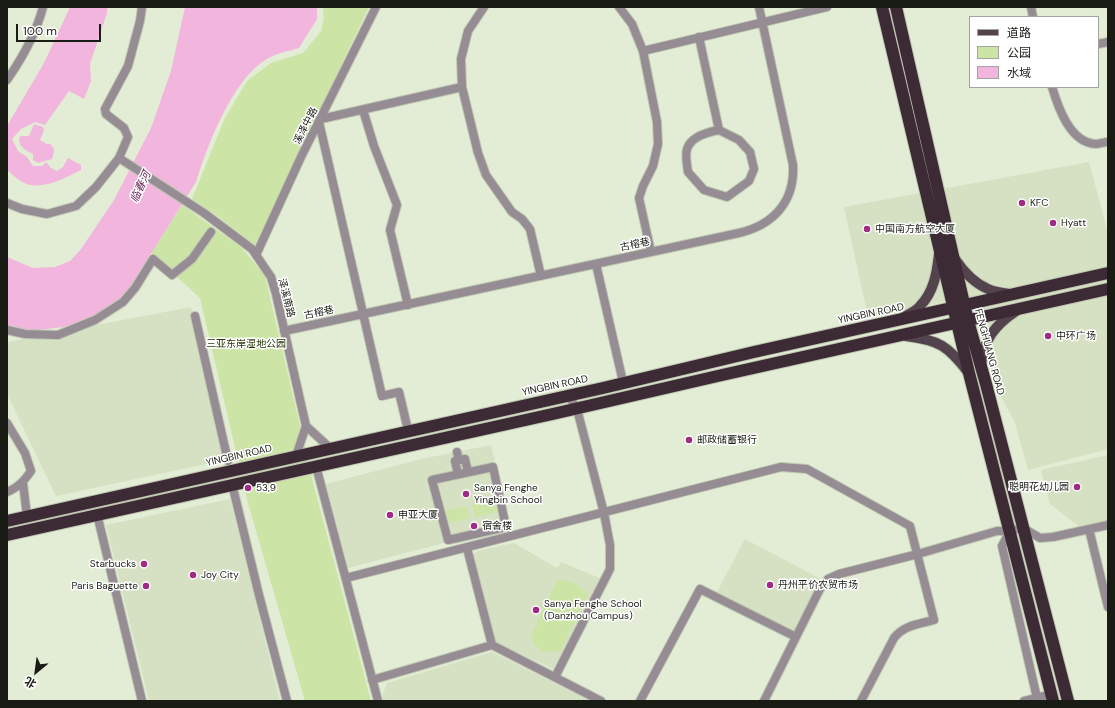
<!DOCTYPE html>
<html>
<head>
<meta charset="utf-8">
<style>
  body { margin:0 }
  #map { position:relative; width:1115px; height:708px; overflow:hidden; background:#e3edd5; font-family:"DM Sans","Noto Sans SC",sans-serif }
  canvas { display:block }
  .frame { position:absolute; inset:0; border:8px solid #191c14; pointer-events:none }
  .legend { position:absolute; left:969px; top:16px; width:130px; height:72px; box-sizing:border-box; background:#fff; border:1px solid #a3a4a1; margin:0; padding:5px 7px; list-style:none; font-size:12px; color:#191c14 }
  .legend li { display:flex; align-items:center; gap:8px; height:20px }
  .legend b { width:20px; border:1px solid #a3a4a1 }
  .north { position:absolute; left:16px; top:652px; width:40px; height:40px; -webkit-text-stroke:3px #fff; paint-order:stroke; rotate:209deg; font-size:11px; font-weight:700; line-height:16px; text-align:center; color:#191c14 }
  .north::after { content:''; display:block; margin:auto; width:14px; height:18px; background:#191c14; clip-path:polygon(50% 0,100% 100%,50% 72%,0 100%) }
  .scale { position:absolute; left:16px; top:24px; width:85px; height:18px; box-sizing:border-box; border:2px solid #191c14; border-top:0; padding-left:5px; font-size:12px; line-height:14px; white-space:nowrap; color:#191c14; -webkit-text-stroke:3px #fff; paint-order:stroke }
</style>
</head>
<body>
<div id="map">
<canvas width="1115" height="708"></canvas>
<div class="frame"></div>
<ul class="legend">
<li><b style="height:5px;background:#53434d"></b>道路</li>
<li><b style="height:11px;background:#cde4a7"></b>公园</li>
<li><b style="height:11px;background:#f2b5dd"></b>水域</li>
</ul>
<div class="north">北</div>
<div class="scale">100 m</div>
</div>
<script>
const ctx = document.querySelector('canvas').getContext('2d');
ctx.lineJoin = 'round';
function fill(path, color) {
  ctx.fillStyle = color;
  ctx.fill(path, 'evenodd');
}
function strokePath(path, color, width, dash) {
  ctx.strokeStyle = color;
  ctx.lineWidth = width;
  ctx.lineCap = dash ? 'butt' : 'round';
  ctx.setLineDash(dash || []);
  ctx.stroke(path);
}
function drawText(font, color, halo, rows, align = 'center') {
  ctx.font = font + ' "DM Sans","Noto Sans SC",sans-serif';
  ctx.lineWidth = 3;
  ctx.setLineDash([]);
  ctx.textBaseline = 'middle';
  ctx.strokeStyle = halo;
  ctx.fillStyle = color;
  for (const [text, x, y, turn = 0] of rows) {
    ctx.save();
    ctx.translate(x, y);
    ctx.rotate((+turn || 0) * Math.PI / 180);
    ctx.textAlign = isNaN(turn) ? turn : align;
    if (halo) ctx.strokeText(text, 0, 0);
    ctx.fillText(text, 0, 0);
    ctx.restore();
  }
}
const built = new Path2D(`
  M 1089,162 L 1108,233 L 1108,449 L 1028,470 L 1015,423 L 994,383 L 983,329 L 973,296 L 868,317 L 844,207 Z
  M 191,307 L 225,460 L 56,496 L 7,394 L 7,342 Z
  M 491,445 L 510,529 L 444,543 L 348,568 L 326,484 L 421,459 Z
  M 1108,455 L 1108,523 L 1081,528 L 1050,504 L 1041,470 Z
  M 230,499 L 280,701 L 149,701 L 106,525 Z
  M 745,539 L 821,579 L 793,632 L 717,592 Z
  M 514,543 L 557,568 L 561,562 L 602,579 L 553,669 L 494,641 L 473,555 L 477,551 Z
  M 492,652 L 590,701 L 383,701 L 383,694 L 387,683 Z`);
const green = new Path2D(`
  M 323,7 L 369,7 L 255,245 L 216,215 L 192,199 L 225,118 L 247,81 L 271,63 L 303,53 L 321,31 L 324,18 Z
  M 182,205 L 241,247 L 265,276 L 314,486 L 371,701 L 305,701 L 248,503 L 200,298 L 151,253 Z
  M 495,500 L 498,512 L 475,517 L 472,505 Z
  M 466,506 L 470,518 L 449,523 L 445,511 Z
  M 557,580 C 569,579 581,585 588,595 L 560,651 L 543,652 L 534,645 L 531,636 Z`);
const water = new Path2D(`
  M 70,7 L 107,7 L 107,13 L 90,64 L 91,81 L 84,99 L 69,91 L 45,125 L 35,122 L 21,129 L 12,139 L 18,151 L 27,157 L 33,166 L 42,166 L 46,162 L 51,168 L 57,171 L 63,167 L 68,158 L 81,165 L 81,170 C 65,178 40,192 22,182 C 17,179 12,174 7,170 L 7,126 L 44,63 Z
  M 185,7 L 317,7 L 317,19 L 299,48 C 289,51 276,53 267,59 C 233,78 207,146 196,182 L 125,295 L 97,315 L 64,327 L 29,331 L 7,328 L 7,257 L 33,268 L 55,267 L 70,261 L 81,249 L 114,200 L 151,128 L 171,71 Z
  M 34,124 L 43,127 L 44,130 L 40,140 L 47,144 L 50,144 C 56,149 54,152 52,159 L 38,163 L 33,160 L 33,154 C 25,150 17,146 20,136 L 29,136 Z`);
const minor = new Path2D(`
  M 484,7 L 468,31 L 461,59 L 462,87 L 478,153 L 486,175 L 512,212 L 522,219 L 530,229 L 541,276
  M 619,7 L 632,24 L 643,51 L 657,122 L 658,144 L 653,166 L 643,186 L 639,198 L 651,252
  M 1031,7 L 1033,17
  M 699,37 L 719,130 L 739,140 L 750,152 L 754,169 L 749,181 L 727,197 L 704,190 L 688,172 C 687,165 685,155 687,149 C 691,136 708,132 719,130
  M 1098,44 L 1108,42
  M 643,51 L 827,7
  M 7,80 C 23,57 36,34 43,7
  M 1052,87 C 1058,107 1070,143 1096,144 C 1099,144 1104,142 1108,142
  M 363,110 L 374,146 L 397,205 L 390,230 L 408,305
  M 321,119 L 462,87
  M 319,122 L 382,396 L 399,392 L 408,430
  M 119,158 L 204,213 L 252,249 L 271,277 L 276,294 L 306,426
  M 7,203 L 22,209 L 47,214 L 76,206 L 96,187 L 119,158 L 128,137 L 124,128 L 106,114 L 105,109 L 128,66 L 140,21 L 142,7
  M 256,255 L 301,157 L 376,7
  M 596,264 L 623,382
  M 195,316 L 228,461
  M 7,330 L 25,334 L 58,335 L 95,320 L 123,302 L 135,288 L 153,259 L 172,275 L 192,259 L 211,232
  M 284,331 L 739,233 C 773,225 795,202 793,165 L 759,7
  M 7,423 L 25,453 L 31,471 C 24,481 19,487 7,492
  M 457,452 L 459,460 L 455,461 L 458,474
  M 296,456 L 306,426 L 330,448
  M 459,460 L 465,459 L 468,472
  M 316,466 L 378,701
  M 493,467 L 506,527 L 448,540 L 432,480 Z
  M 23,483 L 27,516
  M 232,484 L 259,595 L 287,701
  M 97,514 L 142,701
  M 1089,529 L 1108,607
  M 1010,531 L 1002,546 L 1037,698
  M 467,548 L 492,645
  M 346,578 L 781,467 L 807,469 L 910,526 L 934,620 C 919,624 904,625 894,638 L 861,701
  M 555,677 L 610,569 L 610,545 L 604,513 L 577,409 L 568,395
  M 372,680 L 492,645 L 601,701
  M 640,701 L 700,589 L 796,637
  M 764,701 L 821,587 L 828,579 L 839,574 L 918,554 L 997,531 L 1010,531 L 1023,528 L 1040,538 L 1053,537 L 1108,525
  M 1024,701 L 1052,694`);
const major = new Path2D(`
  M 955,259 C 963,271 974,283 988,289 C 994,292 1003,293 1010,294
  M 904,317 C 909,314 916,311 920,306 C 934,292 937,272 939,254
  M 906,336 C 939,340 948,346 968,372
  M 981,366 C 983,340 995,325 1016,311`);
const highway = new Path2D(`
  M 882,7 L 969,373 L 1053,701
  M 896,7 L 968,321 L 986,384 L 1068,701
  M 7,521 L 603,388 L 754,352 L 1108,273
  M 7,535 L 557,413 L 722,375 L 1108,289`);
const markers = [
  [1022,203,4,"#a12b84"],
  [1053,223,4,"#a12b84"],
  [867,229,4,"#a12b84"],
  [1048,336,4,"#a12b84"],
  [689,440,4,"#a12b84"],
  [1077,487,4,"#a12b84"],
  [248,488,4,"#a12b84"],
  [466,494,4,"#a12b84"],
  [390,515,4,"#a12b84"],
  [474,526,4,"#a12b84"],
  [144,564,4,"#a12b84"],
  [193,575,4,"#a12b84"],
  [770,585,4,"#a12b84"],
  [146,586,4,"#a12b84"],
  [536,610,4,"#a12b84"]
];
const streetNames = [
  ["溪泽中路",306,126,-63],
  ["古榕巷",635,245,-12],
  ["泽溪南路",286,298,76],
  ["古榕巷",319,313,-12],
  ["YINGBIN ROAD",871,314,-12],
  ["FENGHUANG ROAD",989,352,75],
  ["YINGBIN ROAD",555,386,-12],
  ["YINGBIN ROAD",239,456,-13]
];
const poiNames = [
  ["KFC",1030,203],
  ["Hyatt",1061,223],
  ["中国南方航空大厦",875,229],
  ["中环广场",1056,336],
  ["邮政储蓄银行",697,440],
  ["聪明花幼儿园",1069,487,"right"],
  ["53,9",256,488],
  ["Sanya Fenghe",474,488],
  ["Yingbin School",474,500],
  ["申亚大厦",398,515],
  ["宿舍楼",482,526],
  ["Starbucks",136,564,"right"],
  ["Joy City",201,575],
  ["丹州平价农贸市场",778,585],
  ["Paris Baguette",138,586,"right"],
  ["Sanya Fenghe School",544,604],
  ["(Danzhou Campus)",544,616]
];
const parkNames = [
  ["三亚东岸湿地公园",246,344]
];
const waterNames = [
  ["临春河",141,187,-65]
];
fill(built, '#d5e1c2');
fill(green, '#cde4a7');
fill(water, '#f2b5dd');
strokePath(minor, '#bfc7b2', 10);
strokePath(major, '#bfc7b2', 12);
strokePath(highway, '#bfc7b2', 14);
strokePath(minor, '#968c93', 8);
strokePath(major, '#53434d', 10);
strokePath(highway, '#3c2a35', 12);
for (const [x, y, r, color] of markers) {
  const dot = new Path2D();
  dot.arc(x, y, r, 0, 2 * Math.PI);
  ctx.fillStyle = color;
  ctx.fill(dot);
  strokePath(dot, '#fff', 1.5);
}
drawText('10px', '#191c14', '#fff', streetNames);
drawText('10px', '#191c14', '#fff', poiNames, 'left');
drawText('10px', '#273507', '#fff', parkNames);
drawText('italic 11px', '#6b2759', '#fff', waterNames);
</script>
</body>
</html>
